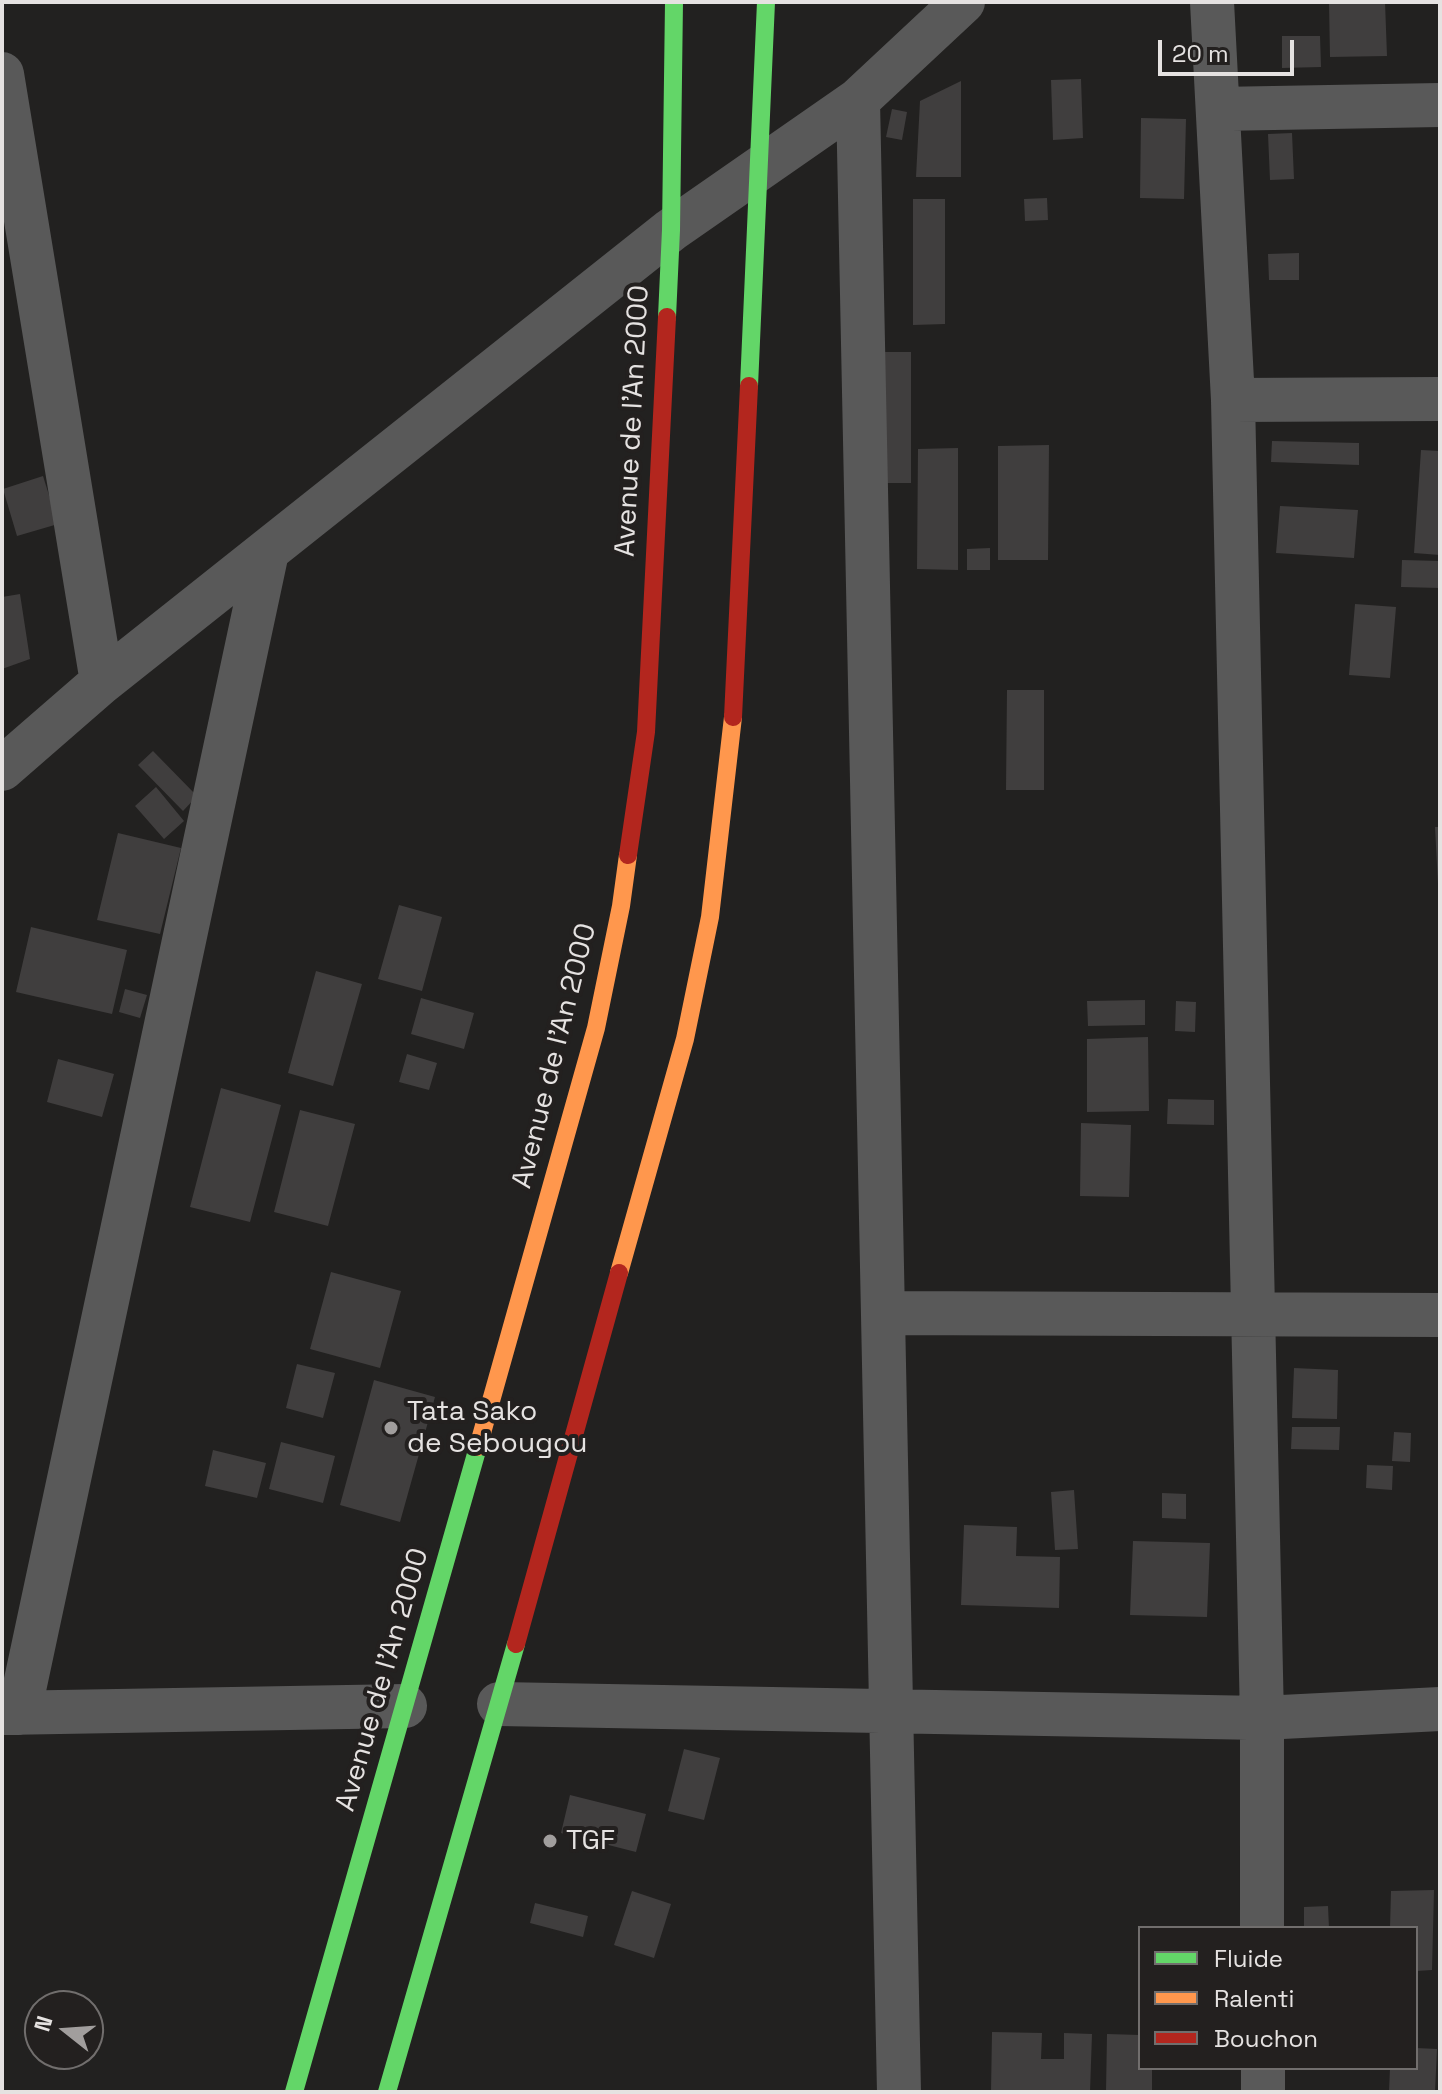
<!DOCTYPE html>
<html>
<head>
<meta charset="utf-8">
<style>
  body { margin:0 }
  #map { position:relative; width:1442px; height:2094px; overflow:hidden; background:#222120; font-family:"Space Grotesk",sans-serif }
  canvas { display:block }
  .frame { position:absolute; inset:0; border:4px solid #e5e2e1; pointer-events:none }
  .legend { position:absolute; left:1138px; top:1926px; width:280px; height:144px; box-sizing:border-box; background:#23201f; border:2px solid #716e6d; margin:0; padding:10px 14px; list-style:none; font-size:24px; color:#e5e2e1 }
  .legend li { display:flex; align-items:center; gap:16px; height:40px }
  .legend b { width:40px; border:2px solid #716e6d }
  .north { position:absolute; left:24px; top:1990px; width:80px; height:80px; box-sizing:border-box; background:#23201f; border:2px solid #716e6d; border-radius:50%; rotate:287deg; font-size:22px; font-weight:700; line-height:32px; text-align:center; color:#e5e2e1 }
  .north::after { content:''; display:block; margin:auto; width:28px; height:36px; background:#a19e9d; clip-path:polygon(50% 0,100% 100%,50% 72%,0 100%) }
  .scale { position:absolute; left:1158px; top:40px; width:136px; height:36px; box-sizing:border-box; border:4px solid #e5e2e1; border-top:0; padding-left:10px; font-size:24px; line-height:28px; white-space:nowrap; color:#e5e2e1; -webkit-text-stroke:6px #23201f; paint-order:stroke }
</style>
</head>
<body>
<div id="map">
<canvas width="1442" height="2094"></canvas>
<div class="frame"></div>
<ul class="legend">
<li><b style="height:10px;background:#63d668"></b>Fluide</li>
<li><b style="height:10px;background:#ff974d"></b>Ralenti</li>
<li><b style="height:10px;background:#b3261e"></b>Bouchon</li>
</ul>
<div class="north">N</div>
<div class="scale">20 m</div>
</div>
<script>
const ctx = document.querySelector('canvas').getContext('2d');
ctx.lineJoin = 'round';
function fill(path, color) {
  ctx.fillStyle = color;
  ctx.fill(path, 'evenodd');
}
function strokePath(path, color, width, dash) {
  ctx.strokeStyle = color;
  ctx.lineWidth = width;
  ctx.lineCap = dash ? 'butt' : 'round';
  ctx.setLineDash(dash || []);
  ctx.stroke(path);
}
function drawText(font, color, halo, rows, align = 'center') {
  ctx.font = font + ' "Space Grotesk",sans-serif';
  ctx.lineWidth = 8;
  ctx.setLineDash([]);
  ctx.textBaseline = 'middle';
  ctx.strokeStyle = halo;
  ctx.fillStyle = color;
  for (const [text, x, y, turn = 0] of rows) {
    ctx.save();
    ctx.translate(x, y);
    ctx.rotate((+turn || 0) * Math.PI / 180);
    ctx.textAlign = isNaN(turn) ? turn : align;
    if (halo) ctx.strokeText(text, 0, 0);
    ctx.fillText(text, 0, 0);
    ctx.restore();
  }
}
const building = new Path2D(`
  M 1329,2 L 1385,2 L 1387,56 L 1330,57 Z
  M 1282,36 L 1320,36 L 1321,67 L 1282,68 Z
  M 1081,79 L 1083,138 L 1053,140 L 1051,80 Z
  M 961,81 L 961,177 L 916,177 L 920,101 Z
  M 892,109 L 907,112 L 902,140 L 886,137 Z
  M 1141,118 L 1186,119 L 1184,199 L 1140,198 Z
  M 1292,133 L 1294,179 L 1270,180 L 1268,134 Z
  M 1047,198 L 1048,220 L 1025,221 L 1024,199 Z
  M 913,199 L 945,199 L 945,324 L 913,325 Z
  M 1299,253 L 1299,280 L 1269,280 L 1268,254 Z
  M 884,352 L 911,352 L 911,483 L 884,483 Z
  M 1272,441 L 1359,443 L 1359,465 L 1271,462 Z
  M 1049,445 L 1048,560 L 998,560 L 998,446 Z
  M 958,448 L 958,570 L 917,569 L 918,449 Z
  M 1421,450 L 1440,451 L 1440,555 L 1414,553 Z
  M 43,476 L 58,524 L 17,536 L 3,489 Z
  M 1280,506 L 1358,510 L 1354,558 L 1276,553 Z
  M 990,548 L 990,570 L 967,570 L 967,549 Z
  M 1402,560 L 1440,561 L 1440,588 L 1401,587 Z
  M 20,594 L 30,659 L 2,669 L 2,597 Z
  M 1355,604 L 1396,607 L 1390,678 L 1349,675 Z
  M 1007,690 L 1044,690 L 1044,790 L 1006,790 Z
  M 153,751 L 197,796 L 183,811 L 138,765 Z
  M 156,787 L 184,821 L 164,839 L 135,806 Z
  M 1435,827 L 1440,827 L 1440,884 L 1438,884 Z
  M 118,833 L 181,848 L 160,934 L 97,920 Z
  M 399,905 L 442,917 L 422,991 L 378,979 Z
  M 31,927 L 127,950 L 112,1014 L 16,992 Z
  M 316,971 L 362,984 L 333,1086 L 288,1073 Z
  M 125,989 L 147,995 L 140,1018 L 119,1012 Z
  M 421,998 L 474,1013 L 464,1049 L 411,1034 Z
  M 1145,1000 L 1145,1025 L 1088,1026 L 1087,1001 Z
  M 1176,1001 L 1196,1002 L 1195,1032 L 1175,1031 Z
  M 1148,1037 L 1149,1111 L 1087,1112 L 1087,1039 Z
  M 407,1054 L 437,1063 L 429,1090 L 399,1082 Z
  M 58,1059 L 114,1074 L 102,1117 L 47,1102 Z
  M 221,1088 L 281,1105 L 250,1222 L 190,1207 Z
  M 1168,1099 L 1214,1100 L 1214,1125 L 1167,1124 Z
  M 300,1110 L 355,1124 L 328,1226 L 274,1212 Z
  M 1081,1123 L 1131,1125 L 1129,1197 L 1080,1196 Z
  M 331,1272 L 401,1291 L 380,1368 L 310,1349 Z
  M 297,1364 L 335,1373 L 323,1418 L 286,1408 Z
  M 1294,1368 L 1338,1370 L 1337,1419 L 1292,1418 Z
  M 374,1380 L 435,1397 L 400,1522 L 340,1505 Z
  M 1292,1427 L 1340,1427 L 1339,1450 L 1291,1449 Z
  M 1394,1432 L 1411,1433 L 1410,1462 L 1392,1461 Z
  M 281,1442 L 335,1456 L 323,1503 L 269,1489 Z
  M 213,1450 L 266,1463 L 257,1498 L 205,1486 Z
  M 1367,1465 L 1393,1466 L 1392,1490 L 1366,1488 Z
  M 1074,1490 L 1078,1549 L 1055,1550 L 1051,1492 Z
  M 1162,1493 L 1186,1494 L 1186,1519 L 1162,1518 Z
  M 964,1525 L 1017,1527 L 1016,1556 L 1060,1557 L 1059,1608 L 961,1605 Z
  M 1133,1541 L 1210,1543 L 1207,1617 L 1130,1615 Z
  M 684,1749 L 720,1758 L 704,1820 L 668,1811 Z
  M 570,1795 L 646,1814 L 636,1852 L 561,1833 Z
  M 1434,1890 L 1432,1970 L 1416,1971 L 1416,1928 L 1390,1928 L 1391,1891 Z
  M 632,1891 L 671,1904 L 654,1958 L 614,1945 Z
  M 535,1903 L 588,1916 L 583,1937 L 530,1923 Z
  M 1328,1906 L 1329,1928 L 1304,1928 L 1304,1907 Z
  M 992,2032 L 1042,2033 L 1041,2059 L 1064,2059 L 1064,2033 L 1092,2034 L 1090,2092 L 991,2092 Z
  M 1107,2034 L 1140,2035 L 1140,2068 L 1152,2068 L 1152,2092 L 1106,2092 Z
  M 1416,2048 L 1437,2049 L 1435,2092 L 1389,2092 L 1390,2068 L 1416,2068 Z`);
const street = new Path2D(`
  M 1212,2 L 1233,400 L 1262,1718 L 1262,1928
  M 2,74 L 102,682
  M 858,100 L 899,2092
  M 1218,109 L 1440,105
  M 1233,400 L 1440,399
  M 2,769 L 102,682 L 671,230 L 858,100 L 963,2
  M 883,1313 L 1440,1315
  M 499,1704 L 1262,1718 L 1440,1709
  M 2,1713 L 405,1706
  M 19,1713 L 267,552
  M 1263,2068 L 1263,2092`);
const fast = new Path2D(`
  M 667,317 L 671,230 L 674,2
  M 749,386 L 766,2
  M 294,2092 L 478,1447
  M 387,2092 L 516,1644`);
const slow = new Path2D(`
  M 619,1273 L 685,1039 L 710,917 L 733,717
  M 478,1447 L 596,1028 L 621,906 L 628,855`);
const jam = new Path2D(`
  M 733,717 L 749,386
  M 628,855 L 646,732 L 667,317
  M 516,1644 L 619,1273`);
const markers = [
  [391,1428,8,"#a19e9d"],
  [550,1841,8,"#a19e9d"]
];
const streetNames = [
  ["Avenue de l'An 2000",633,421,-87],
  ["Avenue de l'An 2000",555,1056,-76],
  ["Avenue de l'An 2000",383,1680,-74]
];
const poiNames = [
  ["Tata Sako",407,1412],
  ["de Sebougou",407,1444],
  ["TGF",566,1841]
];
fill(building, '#403e3e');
strokePath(street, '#595959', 44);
strokePath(fast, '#63d668', 18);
strokePath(slow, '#ff974d', 18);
strokePath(jam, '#b3261e', 18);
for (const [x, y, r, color] of markers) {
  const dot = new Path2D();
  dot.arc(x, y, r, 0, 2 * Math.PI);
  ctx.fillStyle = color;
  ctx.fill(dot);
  strokePath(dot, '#23201f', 3);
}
drawText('28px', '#e5e2e1', '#23201f', streetNames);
drawText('28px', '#e5e2e1', '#23201f', poiNames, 'left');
</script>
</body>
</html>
